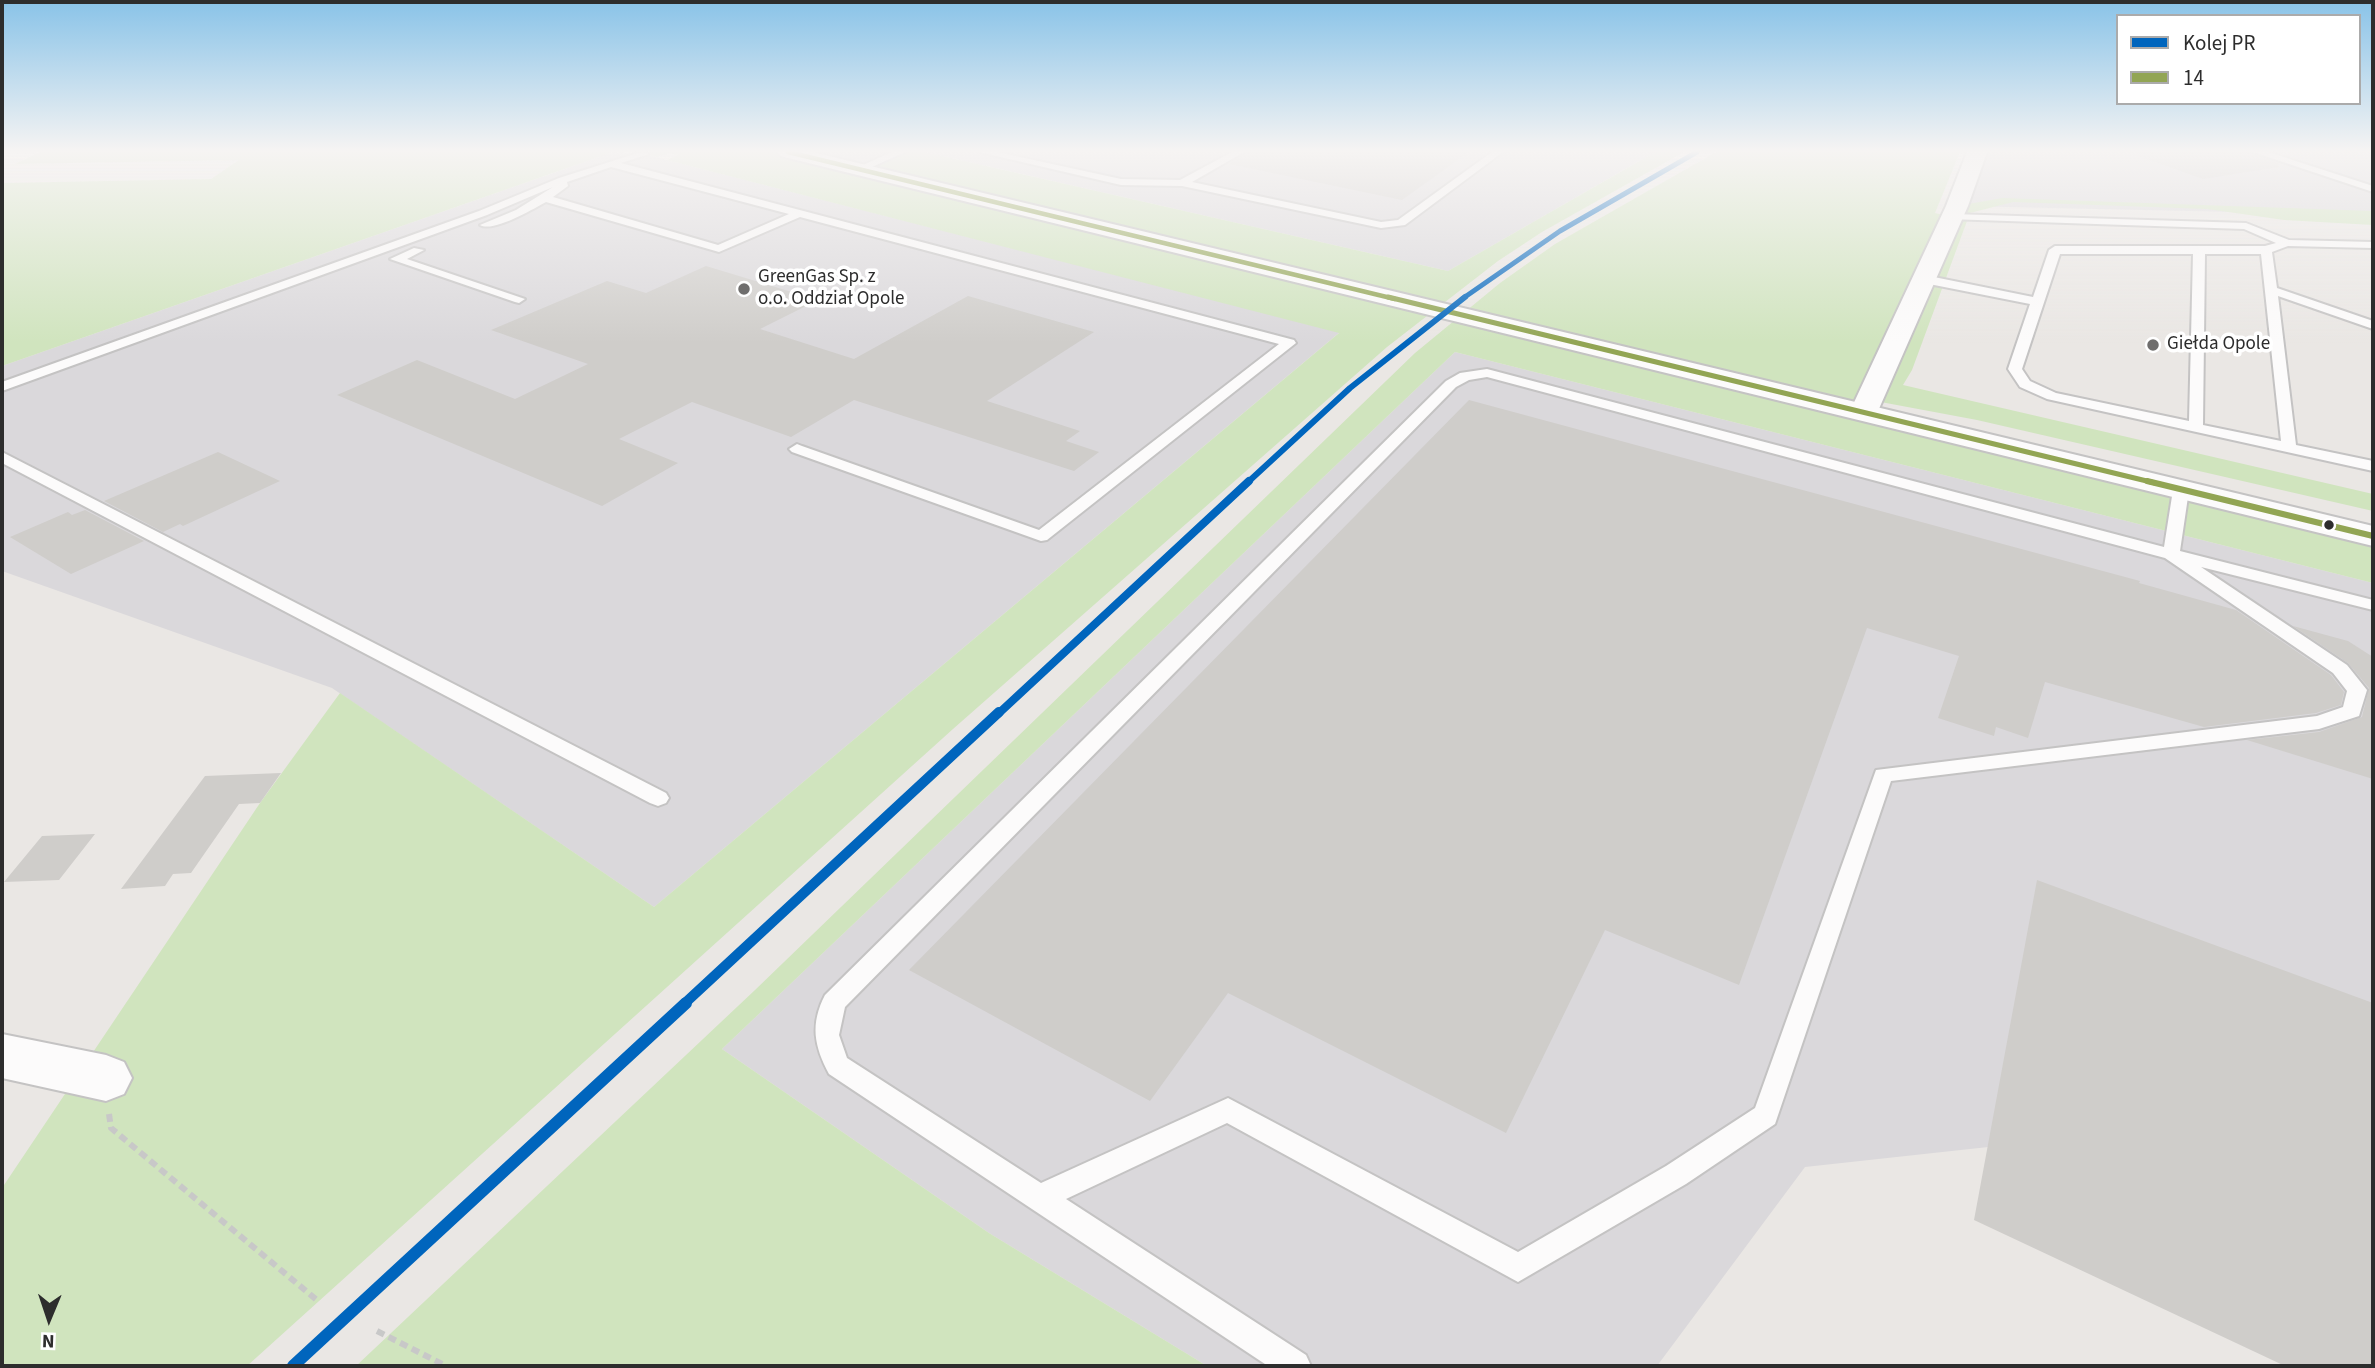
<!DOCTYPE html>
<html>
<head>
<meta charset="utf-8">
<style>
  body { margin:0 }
  #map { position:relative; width:2375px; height:1368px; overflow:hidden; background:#eae7e4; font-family:"Source Sans 3",sans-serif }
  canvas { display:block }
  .frame { position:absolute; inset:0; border:4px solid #2d2d2d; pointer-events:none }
  .legend { position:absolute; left:2116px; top:14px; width:245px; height:91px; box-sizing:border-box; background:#fff; border:2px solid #ababab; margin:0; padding:9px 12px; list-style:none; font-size:21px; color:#2d2d2d }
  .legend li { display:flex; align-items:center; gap:14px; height:35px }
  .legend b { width:35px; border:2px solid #ababab }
  .north { position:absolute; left:14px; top:1284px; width:70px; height:70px; -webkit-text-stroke:5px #fff; paint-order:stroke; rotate:182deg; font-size:19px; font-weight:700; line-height:28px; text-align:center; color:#2d2d2d }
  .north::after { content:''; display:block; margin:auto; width:24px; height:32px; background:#2d2d2d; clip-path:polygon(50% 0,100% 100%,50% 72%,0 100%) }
</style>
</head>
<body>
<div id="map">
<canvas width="2375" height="1368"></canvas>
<div class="frame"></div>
<ul class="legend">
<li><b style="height:9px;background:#0065bd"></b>Kolej PR</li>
<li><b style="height:9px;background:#92a554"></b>14</li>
</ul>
<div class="north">N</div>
</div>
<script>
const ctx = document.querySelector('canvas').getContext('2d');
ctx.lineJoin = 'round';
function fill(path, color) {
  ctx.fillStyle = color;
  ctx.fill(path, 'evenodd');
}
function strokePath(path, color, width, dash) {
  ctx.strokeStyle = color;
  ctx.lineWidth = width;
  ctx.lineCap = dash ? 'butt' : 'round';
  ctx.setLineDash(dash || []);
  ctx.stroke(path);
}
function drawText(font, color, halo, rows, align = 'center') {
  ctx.font = font + ' "Source Sans 3",sans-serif';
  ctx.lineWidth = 7;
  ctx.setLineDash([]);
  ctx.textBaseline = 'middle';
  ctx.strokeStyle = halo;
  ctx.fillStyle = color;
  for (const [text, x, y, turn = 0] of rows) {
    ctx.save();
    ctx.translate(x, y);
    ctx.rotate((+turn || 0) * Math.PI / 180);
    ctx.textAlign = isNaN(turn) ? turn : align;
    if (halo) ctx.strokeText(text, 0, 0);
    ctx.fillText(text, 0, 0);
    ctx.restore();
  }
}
const industrial = new Path2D(`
  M 613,152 L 644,154 L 1340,332 L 654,907 L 332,688 L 2,571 L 2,366 Z
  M 788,152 L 900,152 L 859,169 Z
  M 925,152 L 1655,152 L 1448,271 Z
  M 1977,152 L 2373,152 L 2373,215 L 1957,206 Z
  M 1455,352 L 2373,583 L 2373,1105 L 1805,1167 L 1657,1366 L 1207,1366 L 989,1233 L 722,1049 Z`);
const green = new Path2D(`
  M 39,152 L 613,152 L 2,366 L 2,183 L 211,179 L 239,160 L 15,164 Z
  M 637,152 L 788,152 L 859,169 L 900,152 L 925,152 L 1448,271 L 1655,152 L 1684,152 L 1542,232 L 1498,261 L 1387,347 L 953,729 L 247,1366 L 2,1366 L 2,1188 L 260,803 L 340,693 L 654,907 L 1339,333 L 667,160 L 678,155 L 670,153 L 657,157 Z
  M 1716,152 L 1960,152 L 1935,213 L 1952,217 L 1957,206 L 2002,198 L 2373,211 L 2373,225 L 2284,220 L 2207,209 L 2013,202 L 1970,213 L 1912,370 L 1903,385 L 2373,494 L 2373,511 L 1977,420 L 1870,400 L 1864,411 L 2373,536 L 2373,583 L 1455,352 L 722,1049 L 989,1233 L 1207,1366 L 356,1366 L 755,990 L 1415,353 L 1500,283 L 1555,244 Z`);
const building = new Path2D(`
  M 1246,152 L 1469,152 L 1402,200 L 1229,164 Z
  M 2139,152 L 2250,152 L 2278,163 L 2279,167 L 2203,179 L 2138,156 Z
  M 706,266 L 818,300 L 760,329 L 854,359 L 968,296 L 1094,332 L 987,401 L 1080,431 L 1066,441 L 1099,452 L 1074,471 L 854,400 L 791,437 L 692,402 L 619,439 L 678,463 L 602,506 L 337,395 L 417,360 L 515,399 L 588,364 L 491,330 L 607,281 L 646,293 Z
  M 1469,400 L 2140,581 L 2139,583 L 2236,610 L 2331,675 L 2344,692 L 2341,705 L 2316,713 L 2204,727 L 2045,682 L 2028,738 L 1996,727 L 1994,736 L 1938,718 L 1959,656 L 1867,628 L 1739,985 L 1605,930 L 1506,1133 L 1228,993 L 1150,1101 L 909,970 Z
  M 218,452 L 280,481 L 183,526 L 180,524 L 163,532 L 104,501 Z
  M 85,510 L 144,541 L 71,574 L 10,537 L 68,512 L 72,515 Z
  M 2293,626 L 2348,641 L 2373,657 L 2373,779 L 2247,740 L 2319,732 L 2362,717 L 2369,688 L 2348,663 Z
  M 281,773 L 260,803 L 239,804 L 191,873 L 173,874 L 165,886 L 121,889 L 205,776 Z
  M 95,834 L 59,880 L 4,882 L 42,836 Z
  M 2037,880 L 2373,1003 L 2373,1366 L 2285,1366 L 1974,1220 Z`);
const path = new Path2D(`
  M 109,1114 L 111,1128 L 318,1301
  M 377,1331 L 446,1366`);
const lane = new Path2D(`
  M 641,152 L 649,154 L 621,163 L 1294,340 L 1296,343 L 1047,540 L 1041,541 L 792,452 L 789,449 L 797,444 L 802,446 L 1039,530 L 1279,344 L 800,217 L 719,252 L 546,202 C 533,209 493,233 480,225 L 516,210 L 553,187 L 487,215 L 2,391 L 2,382 L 479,211 L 559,178 ZM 611,167 L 789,214 L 718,245 L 553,197 L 568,186 L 567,182 Z
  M 892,152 L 905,152 L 863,171 L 854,169 Z
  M 979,152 L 997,152 L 1121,179 L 1180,180 L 1232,152 L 1244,152 L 1192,182 L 1381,222 L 1398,220 L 1492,152 L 1503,152 L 1405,225 L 1381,228 L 1182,186 L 1121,185 Z
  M 2253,152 L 2268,152 L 2373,186 L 2373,192 Z
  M 1952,214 L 2246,223 L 2289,240 L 2373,242 L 2373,248 L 2288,246 L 2272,252 L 2277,288 L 2373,321 L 2373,329 L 2278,296 L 2296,445 L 2373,461 L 2373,471 L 2047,399 L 2020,387 L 2008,369 L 2030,304 L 1924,283 L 1918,279 L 1924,275 L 2033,297 L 2049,250 L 2055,246 L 2265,246 L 2276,243 L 2244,229 L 1948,219 L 1948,215 ZM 2060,254 L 2193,254 L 2189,421 L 2056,393 L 2030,381 L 2022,369 ZM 2205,254 L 2261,254 L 2281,441 L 2203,425 Z
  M 414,248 L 424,250 L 407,259 L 525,299 L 519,303 L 515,302 L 390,259 Z
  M 1487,369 L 2164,547 L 2173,490 L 2181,485 L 2187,487 L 2189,490 L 2180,551 L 2373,600 L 2373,610 L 2201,567 L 2347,665 L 2367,690 L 2359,716 L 2319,729 L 1891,781 L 1775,1124 L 1686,1184 L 1518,1282 L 1227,1123 L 1066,1199 L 1306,1355 L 1311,1366 L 1268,1366 L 829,1074 C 814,1046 810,1024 825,995 L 1446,381 L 1460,373 ZM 1487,377 L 2165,558 L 2333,673 L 2347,691 L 2343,707 L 2317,716 L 1876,770 L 1755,1108 L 1666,1166 L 1518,1252 L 1228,1098 L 1041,1183 L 847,1058 L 839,1035 L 845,1007 L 1456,387 L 1469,380 Z
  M 2,452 L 666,793 L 669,798 L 666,803 L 658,806 L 650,803 L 2,463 Z`);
const street = new Path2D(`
  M 1967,152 L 1987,152 L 1968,206 L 1878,411 L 1874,417 L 1864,420 L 1854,417 L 1850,411 L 1946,206 Z
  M 2,1034 L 106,1055 L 124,1062 L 132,1078 L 124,1094 L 106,1101 L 2,1078 Z`);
const secondary = new Path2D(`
  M 778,152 L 812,152 L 2373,526 L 2373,546 L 788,158 L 781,156 Z`);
const bus1Far2 = new Path2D(`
  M 788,152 L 1395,299`);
const bus1Far1 = new Path2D(`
  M 1388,297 L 2155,483`);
const bus1 = new Path2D(`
  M 2147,481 L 2373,536`);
const rail1Far4 = new Path2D(`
  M 1462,299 L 1560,231 L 1697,152`);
const rail1Far3 = new Path2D(`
  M 1247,483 L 1350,388 L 1465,297`);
const rail1Far2 = new Path2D(`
  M 998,714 L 1249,481`);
const rail1Far1 = new Path2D(`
  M 684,1004 L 999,712`);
const rail1 = new Path2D(`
  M 293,1366 L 686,1003`);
const markers = [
  [744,289,7,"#6f6e6d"],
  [2153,345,7,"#6f6e6d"],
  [2329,525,6,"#2d2d2d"]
];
const farPoinames = [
  ["GreenGas Sp. z",758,278],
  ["o.o. Oddział Opole",758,300],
  ["Giełda Opole",2167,345]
];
fill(industrial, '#dad8db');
fill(green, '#d0e4be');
fill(building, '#cfcdca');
strokePath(lane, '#c4c3c3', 4);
strokePath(street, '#c4c3c3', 4);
strokePath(secondary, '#c4c3c3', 4);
strokePath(path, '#c8c8c8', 6, [8, 5]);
fill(lane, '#fcfbfb');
fill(street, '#fcfbfb');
fill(secondary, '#fcfbfb');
strokePath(bus1Far2, '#92a554', 4.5);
strokePath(bus1Far1, '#92a554', 5);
strokePath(bus1, '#92a554', 6);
strokePath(rail1Far4, '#0065bd', 5);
strokePath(rail1Far3, '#0065bd', 6);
strokePath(rail1Far2, '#0065bd', 8);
strokePath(rail1Far1, '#0065bd', 10);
strokePath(rail1, '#0065bd', 12);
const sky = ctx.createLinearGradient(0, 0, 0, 343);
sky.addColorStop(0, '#89c3e8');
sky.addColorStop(0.44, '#f6f4f3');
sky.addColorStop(1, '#f6f4f300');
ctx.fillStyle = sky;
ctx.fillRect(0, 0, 2375, 343);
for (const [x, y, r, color] of markers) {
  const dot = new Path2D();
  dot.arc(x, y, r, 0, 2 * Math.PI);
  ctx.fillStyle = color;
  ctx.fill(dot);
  strokePath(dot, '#fff', 2.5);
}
drawText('19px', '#2d2d2d', '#fff', farPoinames, 'left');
</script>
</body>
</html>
